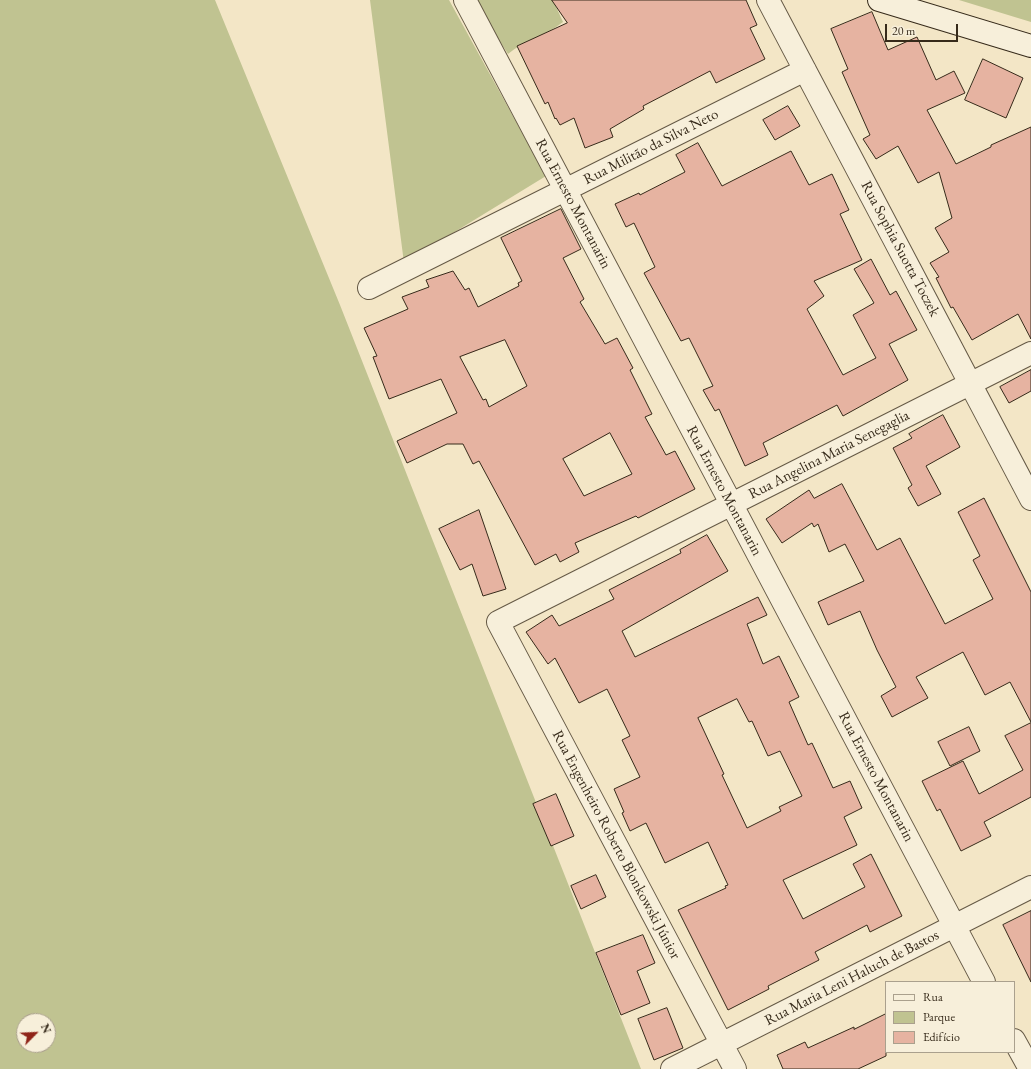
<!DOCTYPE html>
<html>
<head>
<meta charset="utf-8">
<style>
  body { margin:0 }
  #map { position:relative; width:1031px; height:1069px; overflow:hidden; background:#f3e6c6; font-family:"EB Garamond",serif }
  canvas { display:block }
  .legend { position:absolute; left:885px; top:981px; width:130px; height:72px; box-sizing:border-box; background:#f7efda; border:1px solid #aaa08d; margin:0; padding:5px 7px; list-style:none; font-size:12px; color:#362a1a }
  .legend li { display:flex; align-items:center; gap:8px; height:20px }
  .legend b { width:20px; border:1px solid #aaa08d }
  .north { position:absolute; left:16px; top:1013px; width:40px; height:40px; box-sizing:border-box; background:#f7efda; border:1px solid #aaa08d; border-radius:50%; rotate:66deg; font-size:11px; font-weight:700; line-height:16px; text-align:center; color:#362a1a }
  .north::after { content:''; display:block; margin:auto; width:14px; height:18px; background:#8f2418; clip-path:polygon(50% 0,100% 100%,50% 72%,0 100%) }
  .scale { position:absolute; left:885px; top:24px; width:73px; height:18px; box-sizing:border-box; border:2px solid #362a1a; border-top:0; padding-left:5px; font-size:12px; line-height:14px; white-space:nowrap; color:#362a1a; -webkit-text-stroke:3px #f7efda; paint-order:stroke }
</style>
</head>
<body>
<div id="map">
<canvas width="1031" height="1069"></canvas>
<ul class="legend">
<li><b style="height:5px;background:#f7efda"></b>Rua</li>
<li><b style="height:11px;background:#c0c391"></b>Parque</li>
<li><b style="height:11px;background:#e6b3a1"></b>Edifício</li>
</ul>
<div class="north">N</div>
<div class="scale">20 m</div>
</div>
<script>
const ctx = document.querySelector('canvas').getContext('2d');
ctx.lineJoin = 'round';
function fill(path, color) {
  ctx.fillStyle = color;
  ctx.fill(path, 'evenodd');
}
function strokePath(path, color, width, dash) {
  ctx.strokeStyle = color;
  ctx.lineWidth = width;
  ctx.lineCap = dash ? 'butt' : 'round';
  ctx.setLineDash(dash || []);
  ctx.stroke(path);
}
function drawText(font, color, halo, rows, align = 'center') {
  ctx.font = font + ' "EB Garamond",serif';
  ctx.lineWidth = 3.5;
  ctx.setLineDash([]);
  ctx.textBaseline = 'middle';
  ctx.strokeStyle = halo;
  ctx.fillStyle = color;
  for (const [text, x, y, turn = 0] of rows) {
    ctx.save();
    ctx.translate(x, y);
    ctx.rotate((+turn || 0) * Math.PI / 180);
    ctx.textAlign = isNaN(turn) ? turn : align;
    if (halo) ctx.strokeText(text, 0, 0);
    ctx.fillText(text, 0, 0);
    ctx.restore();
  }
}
const green = new Path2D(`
  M 0,0 L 215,0 L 340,305 L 641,1069 L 0,1069 ZM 24,1021 L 48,1021 L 48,1045 L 24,1045 Z
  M 370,0 L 449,0 L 546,176 L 404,263 Z
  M 473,0 L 553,0 L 563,22 C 546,36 524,40 508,54 Z
  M 959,0 L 1031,0 L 1031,22 Z`);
const building = new Path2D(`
  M 552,0 L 746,0 L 757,25 L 750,28 L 765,59 L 716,83 L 710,71 L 643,106 L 644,109 L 610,129 L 613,137 L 585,148 L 574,118 L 560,125 L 556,118 L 555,119 L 548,102 L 545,104 L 517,46 L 567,23 Z
  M 872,12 L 888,50 L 917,37 L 936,80 L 954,71 L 965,93 L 927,110 L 956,164 L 991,147 L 991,145 L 1031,127 L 1031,339 L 1018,314 L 972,340 L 953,307 L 951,308 L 936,278 L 939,277 L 930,263 L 949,252 L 935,228 L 952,218 L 939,172 L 918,183 L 898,146 L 876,159 L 863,139 L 870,135 L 842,72 L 848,69 L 831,29 Z
  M 983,59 L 1023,78 L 1006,118 L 965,100 Z
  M 788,106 L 800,126 L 775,140 L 763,120 Z
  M 698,143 L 722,186 L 791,151 L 809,185 L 832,174 L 849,210 L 840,214 L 862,260 L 814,281 L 824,296 L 807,309 L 843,375 L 876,358 L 853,315 L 874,303 L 854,269 L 871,259 L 890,295 L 896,291 L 917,330 L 889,344 L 908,380 L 843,416 L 837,405 L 763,443 L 768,455 L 745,466 L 719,409 L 715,411 L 703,390 L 713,386 L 689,338 L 681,341 L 644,273 L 655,267 L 634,223 L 626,227 L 615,204 L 639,193 L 640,195 L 685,172 L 676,155 Z
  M 561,209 L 581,249 L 563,258 L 584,299 L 580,302 L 605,344 L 617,338 L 633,368 L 630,370 L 652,414 L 645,417 L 666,455 L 675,451 L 695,489 L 638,518 L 636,516 L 575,543 L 579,552 L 560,562 L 556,554 L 535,565 L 479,461 L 473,464 L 463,444 L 447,444 L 407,463 L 397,441 L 457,413 L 441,379 L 389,399 L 373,357 L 377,356 L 364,328 L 408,309 L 402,297 L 429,287 L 426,280 L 453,271 L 465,290 L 469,288 L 478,307 L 519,286 L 518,283 L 522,281 L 501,238 ZM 505,340 L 527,386 L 489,407 L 486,399 L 483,400 L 460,357 ZM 610,433 L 632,474 L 584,496 L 563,459 Z
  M 1031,370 L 1031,391 L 1009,403 L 1000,387 Z
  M 943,415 L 960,447 L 926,466 L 941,494 L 918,506 L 908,488 L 912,485 L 893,448 L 912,438 L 909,434 Z
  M 842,484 L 877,550 L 900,538 L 945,624 L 993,599 L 973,560 L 980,556 L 958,512 L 984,498 L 1031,592 L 1031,722 L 1010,682 L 985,695 L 963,652 L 916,677 L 928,698 L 892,717 L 881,696 L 896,687 L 877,650 L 860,611 L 828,625 L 818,602 L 864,581 L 845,544 L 829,552 L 818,524 L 814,527 L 812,523 L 782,543 L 766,519 L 809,490 L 814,498 Z
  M 479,510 L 506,589 L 483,596 L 472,564 L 460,570 L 439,529 Z
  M 707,535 L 728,571 L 622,631 L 635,657 L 758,597 L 767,615 L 747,624 L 763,664 L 779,656 L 799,697 L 789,702 L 808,745 L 812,743 L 833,788 L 850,781 L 862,808 L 844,817 L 857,845 L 783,880 L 803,919 L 865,887 L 853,864 L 871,854 L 902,916 L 870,932 L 867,925 L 815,952 L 819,960 L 768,986 L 769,989 L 728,1010 L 678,910 L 726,888 L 725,886 L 728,885 L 708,842 L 665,863 L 646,823 L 630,831 L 622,813 L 624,812 L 614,789 L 640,777 L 622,740 L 630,736 L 607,689 L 579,703 L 555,658 L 548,664 L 526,632 L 552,615 L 559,626 L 614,599 L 609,590 L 681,553 L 680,550 ZM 737,699 L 749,722 L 752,721 L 768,756 L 780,751 L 802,796 L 779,807 L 781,811 L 747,828 L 722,775 L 724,774 L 698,718 Z
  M 1031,723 L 1031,797 L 984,822 L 991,836 L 961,851 L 940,809 L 937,811 L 922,781 L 963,761 L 979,794 L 1023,770 L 1005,736 Z
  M 969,727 L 980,751 L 950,766 L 938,742 Z
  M 556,794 L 574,836 L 551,846 L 533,804 Z
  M 596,875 L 606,897 L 581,909 L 571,886 Z
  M 1031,911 L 1031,982 L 1003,925 Z
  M 643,935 L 655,963 L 637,971 L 650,1003 L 621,1015 L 596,953 Z
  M 667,1008 L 683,1048 L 654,1060 L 638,1019 Z
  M 886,1014 L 886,1056 L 858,1069 L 783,1069 L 777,1055 L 805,1042 L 808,1048 L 854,1027 L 854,1029 Z`);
const street = new Path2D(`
  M 465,0 L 984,982
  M 768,0 L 1031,499
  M 369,288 L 805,70
  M 1014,1040 L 1030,1069
  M 672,1069 L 1031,887
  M 735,1069 L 498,622 L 1031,353`);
const secondary = new Path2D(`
  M 879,0 L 1031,46`);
const streetNames = [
  ["Rua Militão da Silva Neto",651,147,-27],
  ["Rua Ernesto Montanarin",573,204,62],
  ["Rua Sophia Suotta Toczek",900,249,62],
  ["Rua Angelina Maria Senegaglia",829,455,-27],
  ["Rua Ernesto Montanarin",724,491,62],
  ["Rua Ernesto Montanarin",876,777,62],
  ["Rua Engenheiro Roberto Blonkowski Júnior",616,845,62],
  ["Rua Maria Leni Haluch de Bastos",852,978,-27]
];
fill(green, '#c0c391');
fill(building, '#e6b3a1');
strokePath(building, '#362a1a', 1);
strokePath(street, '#655945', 24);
strokePath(secondary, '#362a1a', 24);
strokePath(street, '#f7efda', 22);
strokePath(secondary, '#f7efda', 22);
drawText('15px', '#362a1a', '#f7efda', streetNames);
</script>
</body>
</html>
